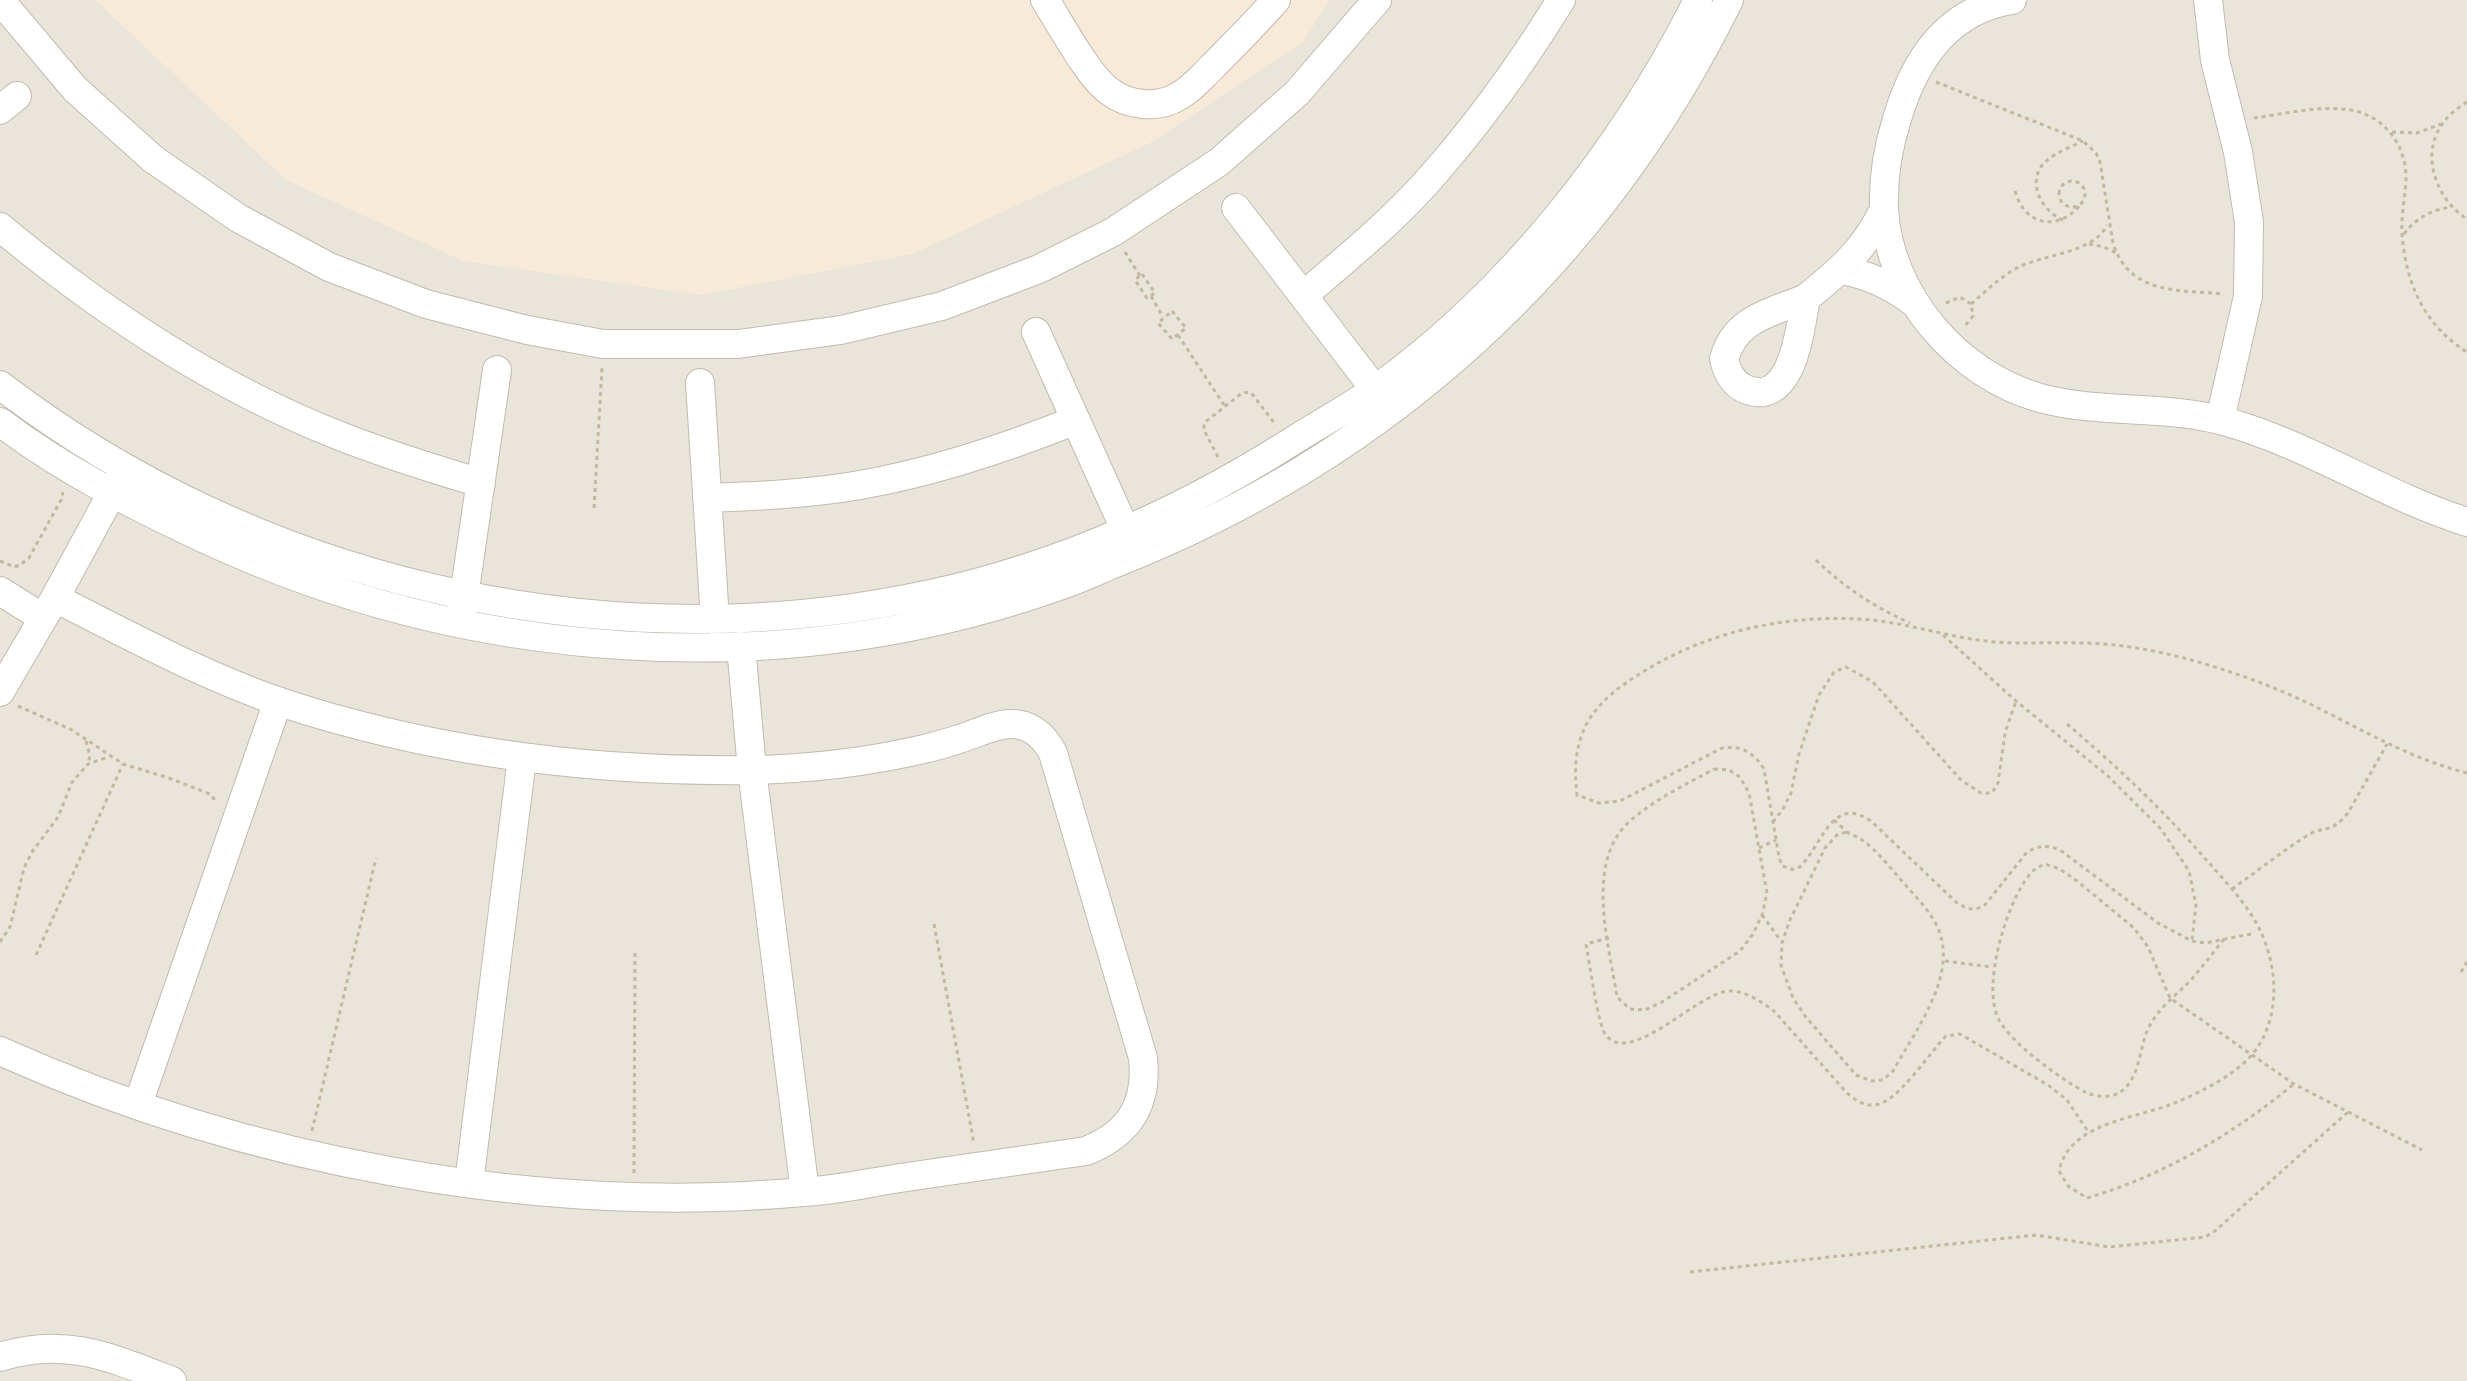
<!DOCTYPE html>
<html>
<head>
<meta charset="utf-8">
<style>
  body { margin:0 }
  canvas { display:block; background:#f6f3ec }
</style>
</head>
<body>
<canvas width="2467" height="1381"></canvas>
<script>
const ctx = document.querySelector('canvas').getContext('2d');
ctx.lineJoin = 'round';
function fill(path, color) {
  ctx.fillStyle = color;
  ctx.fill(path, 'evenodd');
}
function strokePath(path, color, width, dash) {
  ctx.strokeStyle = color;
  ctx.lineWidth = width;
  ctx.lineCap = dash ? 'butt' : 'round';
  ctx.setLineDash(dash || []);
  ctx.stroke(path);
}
const residential = new Path2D(`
  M 0,0 L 2467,0 L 2467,1381 L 0,1381 Z`);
const commercial = new Path2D(`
  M 95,0 L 1330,0 L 1303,42 L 1152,142 L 913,254 L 701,295 L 463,261 L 286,180 Z`);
const path = new Path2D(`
  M 1936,82 L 2083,141 L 2096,153 L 2100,162 L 2113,243 C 2129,295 2180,290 2224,294
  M 2467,102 C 2458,108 2449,114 2443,123 C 2419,155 2437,200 2467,219
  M 2254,118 C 2284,114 2320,105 2351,110 C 2384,116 2407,145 2406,180 C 2405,198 2401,215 2402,234 C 2406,284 2424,325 2467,352
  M 2392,132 L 2417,133 L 2441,124
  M2059 194a13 13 0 1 1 26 0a13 13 0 1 1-26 0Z
  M 2015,191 C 2025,227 2059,232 2082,203
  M 2063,220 C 2042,211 2026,183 2044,163 C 2054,153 2071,147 2083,141
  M 2404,234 C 2416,218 2431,210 2451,207
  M 2089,244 L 2104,247 L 2116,253
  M 1125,252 L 1140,276
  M 1142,274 L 1155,293 L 1147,298 L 1135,280 Z
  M 1151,296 L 1163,317
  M 1946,303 L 1960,297 L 1971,304 L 1973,316 L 1964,327
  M 1971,304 C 1986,291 2000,277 2017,268 C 2044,254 2094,253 2107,225
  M 1172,311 L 1186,328 L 1172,339 L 1158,323 Z
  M 1178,335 L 1224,405
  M 1218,457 L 1204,430 L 1204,423 L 1242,393 L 1250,392 L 1253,395 L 1275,424
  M 594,508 L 602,368
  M 1816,560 C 1844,587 1874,607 1910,623
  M 0,561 L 14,567 L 20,565 L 29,558 L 61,500 L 63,492
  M 1943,635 L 2016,701 L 2108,776 L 2161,829 L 2189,871 L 2196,905 L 2192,940
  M 18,706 L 72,730 L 123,764 L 169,778 L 210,794 L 217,803
  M 2067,724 C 2115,765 2160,807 2202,855 C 2221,877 2244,900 2258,926 C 2279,967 2282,1021 2250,1057 C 2230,1078 2199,1093 2172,1104 C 2134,1119 2069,1123 2059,1171 L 2068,1186 L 2087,1198 C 2163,1176 2233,1134 2294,1084
  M 86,741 L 90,756 L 88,764
  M 1714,769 L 1729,770 L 1740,777 L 1749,793 L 1767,893 L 1762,915 L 1753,934 L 1740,951 L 1662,1002 L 1645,1010 L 1630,1009 L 1617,997 C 1609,944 1584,862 1630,821 C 1655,799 1685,785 1714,769 Z
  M 1834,820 L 1846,831
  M 1773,822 L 1783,809 L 1791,793 L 1799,754 L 1819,695 L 1834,672 L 1846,667 L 1873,682 L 1961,780 L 1981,793 L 1992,793 L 1998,783 L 2005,733 L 2016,701
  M 1846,832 C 1870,840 1885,862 1901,880 C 1913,894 1927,907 1936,924 C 1961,972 1916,1029 1893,1071 L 1883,1080 L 1871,1081 L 1856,1075 L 1805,1016 L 1793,998 L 1781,965 L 1782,943 L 1790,920 L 1825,848 L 1837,835 Z
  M 1759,848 L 1776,840
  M 2232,889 C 2256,872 2280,853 2305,837 C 2324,824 2329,836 2348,813 L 2387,744
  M 1762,915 L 1781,941
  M 934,924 L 974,1144
  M 2251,934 L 2205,943 L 2192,941 L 2158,923 L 2060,850 C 2047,845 2040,845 2027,852 L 1985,905 C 1974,912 1968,909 1957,903 L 1872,822 C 1839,797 1826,831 1809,856 C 1805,861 1801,868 1795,869 C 1791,870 1787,867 1782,866 L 1779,857 L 1764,769 C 1754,753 1742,745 1722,748 L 1620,801 L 1599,803 L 1577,795 C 1574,771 1575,747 1586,725 C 1597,704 1618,687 1638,675 C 1703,633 1781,615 1857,619 C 1904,621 1948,638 1995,642 C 2023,644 2051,642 2079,643 C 2121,643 2165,652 2205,664 C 2242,675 2277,688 2312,705 C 2363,730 2411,759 2467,773
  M 1609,938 L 1586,944 C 1589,960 1598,1024 1605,1034 C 1630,1069 1698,991 1730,991 C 1746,991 1762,1002 1774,1011 L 1846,1092 C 1854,1099 1863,1106 1874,1105 C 1896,1105 1930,1052 1946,1036 L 1960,1034 L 2048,1085 L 2067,1100 L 2089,1133
  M 2224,939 C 2211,955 2199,972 2185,986 C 2172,998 2157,1011 2149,1027 C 2138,1048 2141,1085 2114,1095 C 2105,1098 2093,1096 2085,1092 C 2061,1079 2009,1042 1998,1018 C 1982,983 2007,902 2030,874 C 2034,869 2039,867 2045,864 L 2060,869 L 2077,881 L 2134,928 L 2148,947 L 2170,998 L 2294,1084 L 2422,1150
  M 0,942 L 10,927 L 24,868 L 32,852 L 58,817 L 72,782 L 88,764 L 108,757
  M 36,955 L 123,764
  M 1945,961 L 1992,967
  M 2461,972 L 2467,962
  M 312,1131 L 376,858
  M 634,1173 L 635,949
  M 1690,1272 L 2036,1235 L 2109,1247 L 2205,1237 L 2215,1231 L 2348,1112`);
const minor = new Path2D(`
  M 0,0 L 75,89 L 153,159 L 238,218 L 329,267 L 426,304 L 527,330 L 603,344 L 738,344 L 841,330 L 942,306 L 1039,269 L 1113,232 L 1219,162 L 1297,93 L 1377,0
  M 1045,0 C 1060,23 1088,76 1109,91 C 1128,106 1158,109 1179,96 C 1190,90 1199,80 1207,72 C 1231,48 1254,25 1276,0
  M 2012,0 C 1947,10 1914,61 1897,119 C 1888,147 1883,179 1884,209 C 1889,296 1958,375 2040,398 C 2099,414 2161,405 2220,420 C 2307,443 2382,495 2467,522
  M 2208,0 L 2215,60 L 2238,152 L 2249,222 L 2248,296 L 2220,420
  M 0,110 L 17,96
  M 1236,208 L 1386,404
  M 0,227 C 101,311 209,383 330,432 C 379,452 430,468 481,483
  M 1842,270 C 1869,275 1891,285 1913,302
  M 1304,295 C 1346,259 1389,224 1426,183 C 1477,126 1521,65 1561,0
  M 1806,298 C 1800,328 1793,409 1745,389 C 1732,383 1727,372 1724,359 C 1735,318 1771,313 1806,298 Z
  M 1806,298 C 1839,272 1866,248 1884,209
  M 1036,332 L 1133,547
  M 700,383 L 715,620
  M 0,385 C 253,579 592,660 906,599 C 1043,573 1174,516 1291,442 C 1319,424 1349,408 1376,389 C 1511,292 1624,148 1698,0
  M 0,422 C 62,469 132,505 203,538 C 468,662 779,684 1056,587 C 1075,581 1094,572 1113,564 C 1387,456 1598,265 1729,0
  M 707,498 C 758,496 809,494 860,485 C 935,472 1006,448 1076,420
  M 0,591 L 43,618
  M 462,610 L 497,370
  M 741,646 L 752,770 L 805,1192
  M 0,692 L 55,598 L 119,480
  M 0,1051 C 245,1161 536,1216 804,1192 C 836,1190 868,1183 900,1178 C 962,1169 1024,1160 1086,1151 C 1129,1134 1148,1105 1143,1058 L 1053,753 C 1044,736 1031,724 1011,724 C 994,724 976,734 959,739 C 948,743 936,746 924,749 C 868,762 808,769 750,770 C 591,772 431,752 280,702 C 202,675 128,635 55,598
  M 138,1104 L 278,701
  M 469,1183 L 522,758
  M 0,1357 C 64,1336 113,1358 172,1381`);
fill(residential, '#eae5da');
fill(commercial, '#f7ead8');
strokePath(minor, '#c2bbae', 30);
strokePath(path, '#c4b79f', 3, [4, 4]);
strokePath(minor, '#fff', 28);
</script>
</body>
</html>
